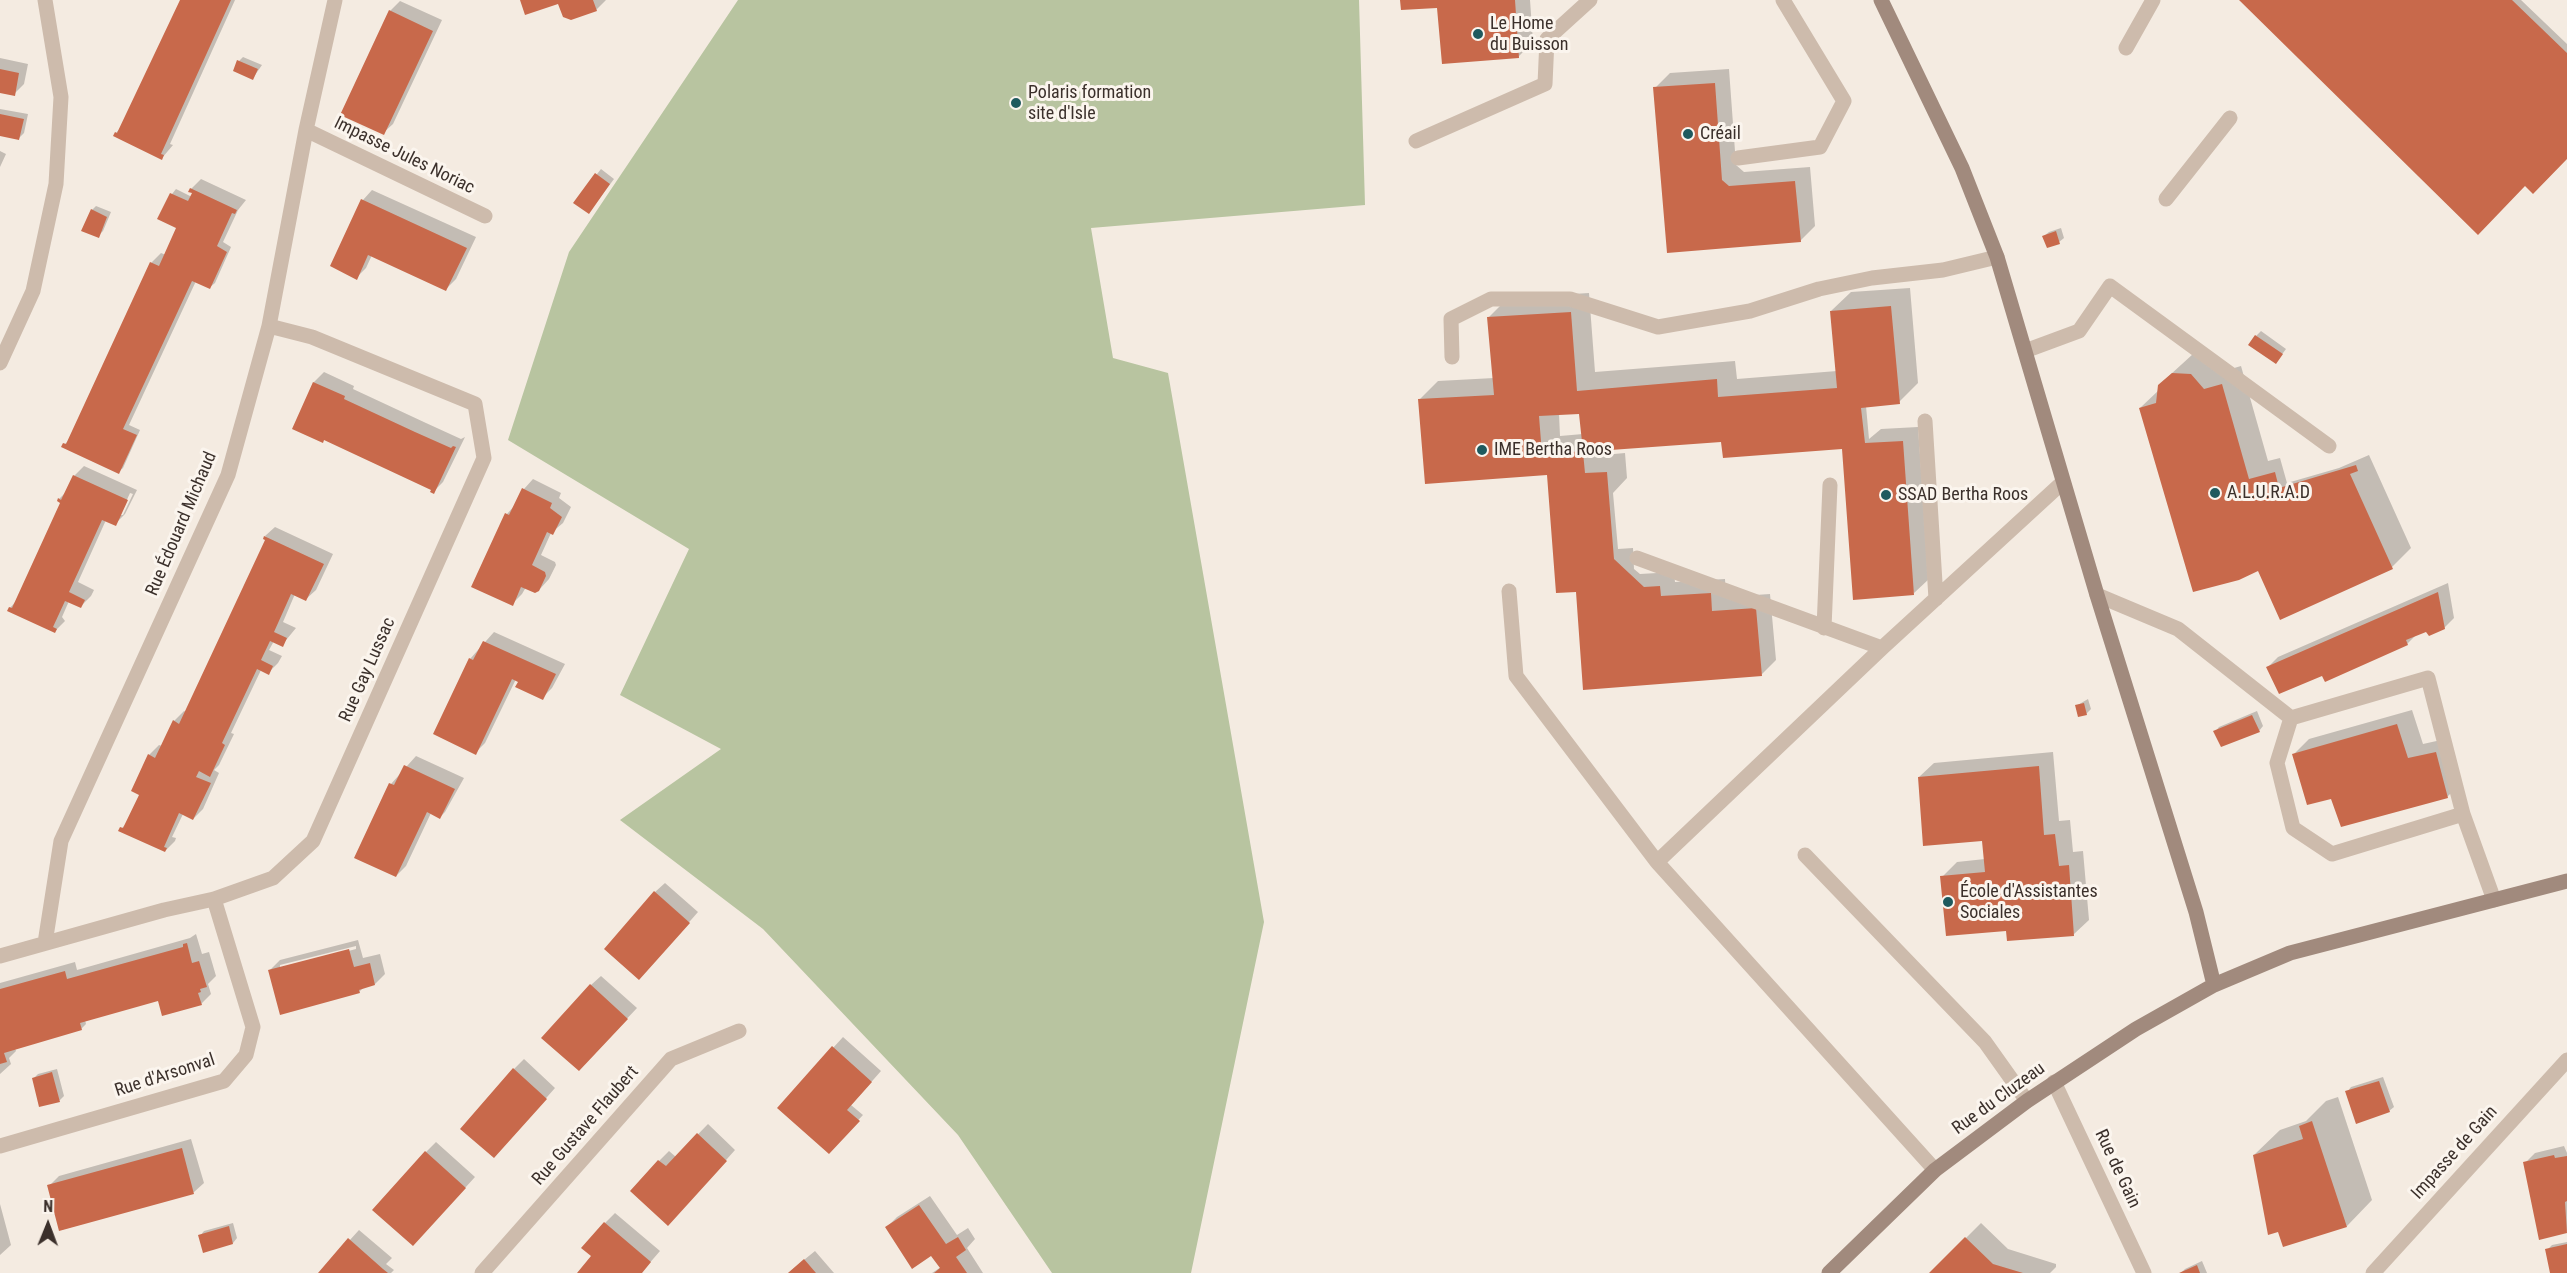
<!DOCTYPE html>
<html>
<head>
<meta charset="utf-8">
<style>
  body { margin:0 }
  #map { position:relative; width:2567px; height:1273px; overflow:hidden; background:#f4ebe1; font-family:"Roboto Condensed",sans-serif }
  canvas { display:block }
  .north { position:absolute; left:18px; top:1195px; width:60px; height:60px; -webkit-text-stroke:4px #fbf5ee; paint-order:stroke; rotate:1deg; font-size:16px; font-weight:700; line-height:24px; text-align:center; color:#3b302b }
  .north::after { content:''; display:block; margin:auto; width:21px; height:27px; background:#3b302b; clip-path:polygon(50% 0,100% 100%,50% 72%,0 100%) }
</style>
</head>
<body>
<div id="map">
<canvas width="2567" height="1273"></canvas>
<div class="north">N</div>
</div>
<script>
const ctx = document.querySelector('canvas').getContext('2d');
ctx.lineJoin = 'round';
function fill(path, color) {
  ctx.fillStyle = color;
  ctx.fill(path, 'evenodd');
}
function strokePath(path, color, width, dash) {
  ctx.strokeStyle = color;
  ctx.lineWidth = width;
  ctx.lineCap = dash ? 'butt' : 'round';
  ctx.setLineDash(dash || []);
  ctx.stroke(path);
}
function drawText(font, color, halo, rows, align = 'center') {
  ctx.font = font + ' "Roboto Condensed",sans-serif';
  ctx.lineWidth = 6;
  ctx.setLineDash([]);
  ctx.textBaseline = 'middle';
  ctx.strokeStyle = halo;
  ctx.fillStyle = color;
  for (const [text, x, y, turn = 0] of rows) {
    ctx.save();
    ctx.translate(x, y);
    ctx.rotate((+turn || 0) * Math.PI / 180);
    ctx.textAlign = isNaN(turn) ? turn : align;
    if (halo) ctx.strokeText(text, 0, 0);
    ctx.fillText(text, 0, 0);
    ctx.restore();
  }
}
const green = new Path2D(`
  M 738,0 L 1359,0 L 1365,205 L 1091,228 L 1113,358 L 1168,373 L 1264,922 L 1191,1273 L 1052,1273 L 958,1135 L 763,929 L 620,820 L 721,749 L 620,695 L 689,549 L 508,440 L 569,252 Z`);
const shadow = new Path2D(`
  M 182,0 L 235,0 L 170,144 L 173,145 L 162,158 L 116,133 L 122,126 Z
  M 522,0 L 606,0 L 596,10 L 559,2 Z
  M 1402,0 L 1530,0 L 1533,42 L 1518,57 L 1439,6 Z
  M 2241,0 L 2521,0 L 2567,44 L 2567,157 L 2525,184 Z
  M 400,1 L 442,20 L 393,124 L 383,133 L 390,11 Z
  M 243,57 L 262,65 L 253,78 L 239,61 Z
  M 0,58 L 28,64 L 24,84 L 14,94 L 0,91 Z
  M 1729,69 L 1736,165 L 1744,172 L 1810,167 L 1815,226 L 1800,241 L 1669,251 L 1655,88 L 1670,73 Z
  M 0,109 L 28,114 L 24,133 L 19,138 L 0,134 Z
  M 0,151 L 6,154 L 0,167 Z
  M 601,169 L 614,179 L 593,207 L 575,202 Z
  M 201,179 L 246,200 L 238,210 L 223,242 L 231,247 L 215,283 L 210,287 L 196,281 L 129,425 L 140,430 L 123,468 L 118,472 L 65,444 L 70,439 L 151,263 L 161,253 L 166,255 L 180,222 L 172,194 L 176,189 L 192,197 L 194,193 L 191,189 Z
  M 372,190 L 476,237 L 456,279 L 446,289 L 372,255 L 366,268 L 356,278 L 363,200 Z
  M 96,206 L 111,212 L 103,231 L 98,236 L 92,210 Z
  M 2061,228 L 2064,238 L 2059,242 L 2044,236 L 2049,232 Z
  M 1910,288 L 1918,383 L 1899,402 L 1866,406 L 1869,439 L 1881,429 L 1918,427 L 1929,579 L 1914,593 L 1843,447 L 1723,440 L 1603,449 L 1603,455 L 1625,453 L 1627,478 L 1613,493 L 1618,549 L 1633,548 L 1634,569 L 1640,574 L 1674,572 L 1675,582 L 1725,579 L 1726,597 L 1770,594 L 1776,660 L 1761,675 L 1577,593 L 1548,473 L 1419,400 L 1438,381 L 1494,378 L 1489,317 L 1508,298 L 1589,293 L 1595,372 L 1735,361 L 1737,379 L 1837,371 L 1831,311 L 1851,292 ZM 1581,412 L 1583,434 L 1560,436 L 1559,414 Z
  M 2261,331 L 2286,349 L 2280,357 L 2256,336 Z
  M 2193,354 L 2224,371 L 2241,366 L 2268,461 L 2280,458 L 2287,483 L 2339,468 L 2369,455 L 2411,548 L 2392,567 L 2259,569 L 2140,408 L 2159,390 L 2159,385 Z
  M 324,372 L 354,386 L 353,389 L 426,423 L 461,439 L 465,437 L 443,482 L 433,492 L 434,489 L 325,439 L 323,441 L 294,428 L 314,382 Z
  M 84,466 L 137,490 L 125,514 L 115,524 L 106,520 L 78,582 L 94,590 L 91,596 L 81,606 L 69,601 L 62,617 L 65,621 L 55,631 L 10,608 L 16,601 L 62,502 L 59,499 L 66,492 L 74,476 ZM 130,493 L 133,494 L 123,515 L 120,515 Z
  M 533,479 L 561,493 L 559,498 L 571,507 L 563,523 L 551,533 L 541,555 L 555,562 L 556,565 L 549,579 L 539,590 L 526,587 L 522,594 L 512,604 L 507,514 L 515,505 L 524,489 Z
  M 275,527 L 333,554 L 316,590 L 306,599 L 295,594 L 283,622 L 296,628 L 282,645 L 274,641 L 269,650 L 282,656 L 278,663 L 268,673 L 261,670 L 231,733 L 234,734 L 219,765 L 214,770 L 219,773 L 203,809 L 193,819 L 183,814 L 172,837 L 176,838 L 175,841 L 165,851 L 122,828 L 127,823 L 140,795 L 149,755 L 159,745 L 162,746 L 174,721 L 184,711 L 186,712 L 267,539 L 265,536 Z
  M 2448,583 L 2454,618 L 2444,628 L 2427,630 L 2417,634 L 2407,644 L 2323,674 L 2268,667 L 2278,657 Z
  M 494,632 L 565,664 L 552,688 L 542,698 L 516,679 L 485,743 L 475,753 L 470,659 Z
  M 2088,699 L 2091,709 L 2086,714 L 2076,706 Z
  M 2412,710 L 2423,744 L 2441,740 L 2452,792 L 2447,797 L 2332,797 L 2294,754 L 2309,739 Z
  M 2257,711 L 2263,726 L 2259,731 L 2215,732 L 2219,727 Z
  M 2053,752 L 2059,821 L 2070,820 L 2073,852 L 2083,851 L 2089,920 L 2074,934 L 2007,930 L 1942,877 L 1957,862 L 1985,859 L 1984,839 L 1919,777 L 1934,763 Z
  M 416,756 L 464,778 L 445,812 L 440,817 L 431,813 L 406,866 L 396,876 L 356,857 L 391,784 Z
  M 665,883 L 698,912 L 649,968 L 655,892 Z
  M 196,934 L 202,954 L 209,952 L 216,976 L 208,984 L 211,994 L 201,1004 L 159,999 L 85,1020 L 86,1024 L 81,1029 L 15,1048 L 16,1051 L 9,1058 L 11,1064 L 0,1074 L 0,983 L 75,962 L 77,970 L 190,938 Z
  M 358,940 L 363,958 L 380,954 L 385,974 L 375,984 L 364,987 L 359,992 L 270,970 L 280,960 ZM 356,946 L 356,949 L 280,969 L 280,965 Z
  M 601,976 L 637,1008 L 589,1059 L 591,985 Z
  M 843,1037 L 881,1071 L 851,1105 L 863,1115 L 828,1152 L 812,1071 Z
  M 524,1059 L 555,1088 L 503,1147 L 514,1069 Z
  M 57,1069 L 64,1096 L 60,1100 L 40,1105 L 34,1078 L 38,1074 Z
  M 2383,1077 L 2394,1107 L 2389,1111 L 2347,1092 L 2351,1087 Z
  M 2338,1097 L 2372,1200 L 2347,1226 L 2254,1155 L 2280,1130 L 2306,1121 L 2326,1101 Z
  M 708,1124 L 735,1150 L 678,1214 L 659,1161 L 669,1151 L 676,1157 Z
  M 191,1139 L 204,1183 L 194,1192 L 61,1230 L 49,1186 L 59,1176 Z
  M 436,1142 L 475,1177 L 423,1234 L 426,1152 Z
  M 2564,1146 L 2567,1153 L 2567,1231 L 2540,1238 L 2525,1163 L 2535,1153 Z
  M 930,1196 L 957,1235 L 968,1228 L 975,1239 L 967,1248 L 983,1273 L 932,1273 L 941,1267 L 931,1254 L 887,1227 L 897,1217 Z
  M 0,1204 L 11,1245 L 0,1255 Z
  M 615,1213 L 660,1251 L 641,1273 L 579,1273 L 597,1248 L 605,1223 Z
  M 233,1223 L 237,1238 L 233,1243 L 200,1236 L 204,1231 Z
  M 1981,1223 L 2008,1249 L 2056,1264 L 2056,1267 L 2050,1273 L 1931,1273 Z
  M 359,1230 L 392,1258 L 386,1264 L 394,1270 L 391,1273 L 320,1273 Z
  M 2567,1242 L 2567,1273 L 2552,1273 L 2547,1250 L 2552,1245 Z
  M 815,1251 L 834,1273 L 788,1273 Z
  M 2202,1261 L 2207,1273 L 2181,1273 L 2185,1269 Z`);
const building = new Path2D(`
  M 180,0 L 231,0 L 161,154 L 164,155 L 162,160 L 113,136 L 115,132 L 117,133 Z
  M 520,0 L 593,0 L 597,11 L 571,20 L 563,17 L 558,4 L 525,15 Z
  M 1400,0 L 1515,0 L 1519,58 L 1442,64 L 1437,8 L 1401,10 Z
  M 2239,0 L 2512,0 L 2567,53 L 2567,159 L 2533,194 L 2525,186 L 2478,235 Z
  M 389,10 L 433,31 L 384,135 L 340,115 Z
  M 237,60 L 258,69 L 253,80 L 233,71 Z
  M 0,69 L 19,73 L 15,96 L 0,93 Z
  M 1715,83 L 1722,180 L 1729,186 L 1795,181 L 1801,242 L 1667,253 L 1653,87 Z
  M 0,114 L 24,119 L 19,140 L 0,136 Z
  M 595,173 L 610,184 L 589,214 L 573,203 Z
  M 190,188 L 237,210 L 235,214 L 232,213 L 217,246 L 227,252 L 210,289 L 192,281 L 123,429 L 137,435 L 119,474 L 61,447 L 63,443 L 66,444 L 150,262 L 159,266 L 176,228 L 157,219 L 170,193 L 188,201 L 192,193 L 188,192 Z
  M 361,199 L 467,248 L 446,291 L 368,255 L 357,280 L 330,266 Z
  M 91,209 L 107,217 L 99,238 L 81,231 Z
  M 2056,231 L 2060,244 L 2047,248 L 2042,236 Z
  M 1891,306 L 1900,404 L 1861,408 L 1865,443 L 1903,441 L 1914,595 L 1853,600 L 1842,449 L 1723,458 L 1721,442 L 1583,452 L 1585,473 L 1607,472 L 1614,559 L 1644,587 L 1660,586 L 1661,596 L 1711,593 L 1712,611 L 1756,608 L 1762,676 L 1583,690 L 1576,592 L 1556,593 L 1547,475 L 1425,484 L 1418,399 L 1494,395 L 1487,317 L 1571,312 L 1577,391 L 1717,379 L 1718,397 L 1837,388 L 1830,311 ZM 1579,414 L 1583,451 L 1542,454 L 1539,416 Z
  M 2255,335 L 2283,354 L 2276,364 L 2248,345 Z
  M 2172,373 L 2191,374 L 2204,389 L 2222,384 L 2249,479 L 2275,472 L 2279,488 L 2356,465 L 2358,471 L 2350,474 L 2393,569 L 2280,620 L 2258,571 L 2239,580 L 2193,592 L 2139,408 L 2156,403 L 2158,385 Z
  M 313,382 L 345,396 L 344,399 L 415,432 L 451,448 L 453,446 L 456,447 L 434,494 L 430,492 L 431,490 L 324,440 L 323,443 L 292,429 Z
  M 73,475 L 128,500 L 116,526 L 102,520 L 69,592 L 85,600 L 81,608 L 65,601 L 53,627 L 57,629 L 55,633 L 7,611 L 9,607 L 12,608 L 60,503 L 57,501 L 58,498 L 61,500 Z
  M 522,488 L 552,503 L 550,508 L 562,517 L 553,535 L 547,532 L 532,565 L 545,572 L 546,576 L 539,591 L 535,593 L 521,587 L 513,606 L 471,587 L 505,513 L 509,515 Z
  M 264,536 L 324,564 L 306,601 L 291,594 L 274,632 L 287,638 L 283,647 L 270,641 L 261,660 L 273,666 L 269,675 L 257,669 L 222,743 L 225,745 L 210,777 L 199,771 L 196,777 L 211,783 L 193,820 L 179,813 L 164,847 L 167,848 L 165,852 L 118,831 L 120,827 L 123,828 L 139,795 L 131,791 L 148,754 L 155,758 L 173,720 L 179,724 L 265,540 L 263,539 Z
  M 2438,592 L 2445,629 L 2429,636 L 2426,632 L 2406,640 L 2408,645 L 2325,682 L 2322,676 L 2279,694 L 2266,667 Z
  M 483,641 L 556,674 L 543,700 L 515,687 L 518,682 L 512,679 L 476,755 L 433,734 L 469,658 L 473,660 Z
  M 2084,703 L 2087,715 L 2078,717 L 2075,705 Z
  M 2252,715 L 2260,732 L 2221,747 L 2213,731 Z
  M 2397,724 L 2408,758 L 2436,752 L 2448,798 L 2341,827 L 2331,799 L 2307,805 L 2292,754 Z
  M 404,765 L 455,789 L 440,819 L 427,812 L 396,877 L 354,858 L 389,783 L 394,785 Z
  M 2039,766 L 2044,835 L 2055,834 L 2059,866 L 2069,865 L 2074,936 L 2007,941 L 2006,931 L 1946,936 L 1940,876 L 1985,872 L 1982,841 L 1923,846 L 1918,777 Z
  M 654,891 L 690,923 L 639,980 L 604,949 Z
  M 187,943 L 192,963 L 199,961 L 207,987 L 200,989 L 201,992 L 198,993 L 202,1005 L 162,1016 L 158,1001 L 80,1023 L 82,1030 L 4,1053 L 7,1062 L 0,1064 L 0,989 L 65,971 L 67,979 L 183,947 L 183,944 Z
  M 349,949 L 354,967 L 370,963 L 375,985 L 359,990 L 360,993 L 280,1015 L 268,970 Z
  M 590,984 L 628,1019 L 579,1071 L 541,1038 Z
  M 832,1046 L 872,1082 L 847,1110 L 860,1121 L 829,1154 L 777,1108 Z
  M 513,1068 L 547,1099 L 494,1158 L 460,1129 Z
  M 52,1072 L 60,1102 L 39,1107 L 32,1078 Z
  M 2379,1081 L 2390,1112 L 2356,1124 L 2345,1091 Z
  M 2312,1121 L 2347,1227 L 2283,1247 L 2278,1232 L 2268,1235 L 2253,1155 L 2303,1139 L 2299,1126 Z
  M 697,1133 L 727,1161 L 668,1226 L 630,1191 L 658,1160 L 666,1166 Z
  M 182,1148 L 194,1194 L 59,1231 L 47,1185 Z
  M 425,1151 L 466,1188 L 413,1246 L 372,1210 Z
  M 2554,1155 L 2555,1158 L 2567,1156 L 2567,1201 L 2565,1202 L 2567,1233 L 2539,1240 L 2523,1162 Z
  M 919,1205 L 946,1244 L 958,1237 L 966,1250 L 956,1257 L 967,1273 L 934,1273 L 940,1268 L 931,1256 L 912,1269 L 885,1227 Z
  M 604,1222 L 651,1262 L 642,1273 L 577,1273 L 591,1256 L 581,1248 Z
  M 229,1226 L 233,1244 L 203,1253 L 198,1235 Z
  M 1965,1237 L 1993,1264 L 2023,1273 L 1929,1273 Z
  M 348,1238 L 383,1269 L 388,1273 L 318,1273 Z
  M 2567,1244 L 2567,1273 L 2550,1273 L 2545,1249 Z
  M 804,1259 L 816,1273 L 788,1273 Z
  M 2197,1265 L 2200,1273 L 2179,1273 Z`);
const lane = new Path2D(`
  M 2126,48 L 2153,0
  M 1416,141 L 1545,84 L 1547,39 L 1590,0
  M 1738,158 L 1820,147 L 1844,101 L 1783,0
  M 2166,199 L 2230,118
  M 2025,351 L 2079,331 L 2110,286 L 2329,446
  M 1452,357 L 1451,319 L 1491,299 L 1570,299 L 1658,327 L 1750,311 L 1819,289 L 1872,278 L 1943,270 L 1997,257
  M 1925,421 L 1936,599
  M 1637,558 L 1882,648
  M 1509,591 L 1516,676 L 1657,862
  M 2097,595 L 2178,629 L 2291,718
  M 1824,628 L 1830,485
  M 2463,814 L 2332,854 L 2293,828 L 2277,763 L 2291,718 L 2428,678 L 2463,814 L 2494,900
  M 1805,855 L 1985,1042 L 2027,1101
  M 1935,1170 L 1657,862 L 1882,648 L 2063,482`);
const street = new Path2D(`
  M 306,130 L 485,216
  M 0,363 L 33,291 L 56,184 L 61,97 L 45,0
  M 45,943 L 61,841 L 228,475 L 269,326 L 306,130 L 335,0
  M 0,956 L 164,910 L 214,899 L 273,878 L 313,841 L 484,458 L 475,404 L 312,337 L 269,326
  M 2054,1082 L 2144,1273
  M 0,1146 L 224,1081 L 246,1055 L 253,1027 L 214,899
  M 482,1273 L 671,1059 L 739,1031
  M 2373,1273 L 2567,1060`);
const secondary = new Path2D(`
  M 1881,0 L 1962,168 L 1997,257 L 2097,595 L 2196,912 L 2214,985
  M 1829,1273 L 1935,1170 L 2027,1101 L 2136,1029 L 2214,985 L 2290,953 L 2567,881`);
const markers = [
  [1478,34,6,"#1f5a5e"],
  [1016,103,6,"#1f5a5e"],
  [1688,134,6,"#1f5a5e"],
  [1482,450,6,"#1f5a5e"],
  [2215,493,6,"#1f5a5e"],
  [1886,495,6,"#1f5a5e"],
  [1948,902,6,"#1f5a5e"]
];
const poiNames = [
  ["Le Home",1490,24],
  ["du Buisson",1490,45],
  ["Polaris formation",1028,93],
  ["site d'Isle",1028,114],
  ["Créail",1700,134],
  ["IME Bertha Roos",1494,450],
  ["A.L.U.R.A.D",2227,493],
  ["SSAD Bertha Roos",1898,495],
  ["École d'Assistantes",1960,892],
  ["Sociales",1960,913]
];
const streetNames = [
  ["Impasse Jules Noriac",404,156,26],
  ["Rue Édouard Michaud",182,524,-67],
  ["Rue Gay Lussac",368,670,-66],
  ["Rue d'Arsonval",165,1076,-18],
  ["Rue du Cluzeau",1999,1099,-36],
  ["Rue Gustave Flaubert",586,1126,-49],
  ["Impasse de Gain",2455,1153,-48],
  ["Rue de Gain",2117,1169,65]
];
fill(green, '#b8c4a0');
fill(shadow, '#0003');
fill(building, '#c8694b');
strokePath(lane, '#cdbbac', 15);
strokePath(street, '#cdbbac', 15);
strokePath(secondary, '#a18a7d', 15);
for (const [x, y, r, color] of markers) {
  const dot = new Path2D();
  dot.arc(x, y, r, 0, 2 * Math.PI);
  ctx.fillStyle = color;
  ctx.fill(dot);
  strokePath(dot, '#fbf5ee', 2);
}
drawText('18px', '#3b302b', '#fbf5ee', poiNames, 'left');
drawText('18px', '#3b302b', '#fbf5ee', streetNames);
</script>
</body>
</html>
